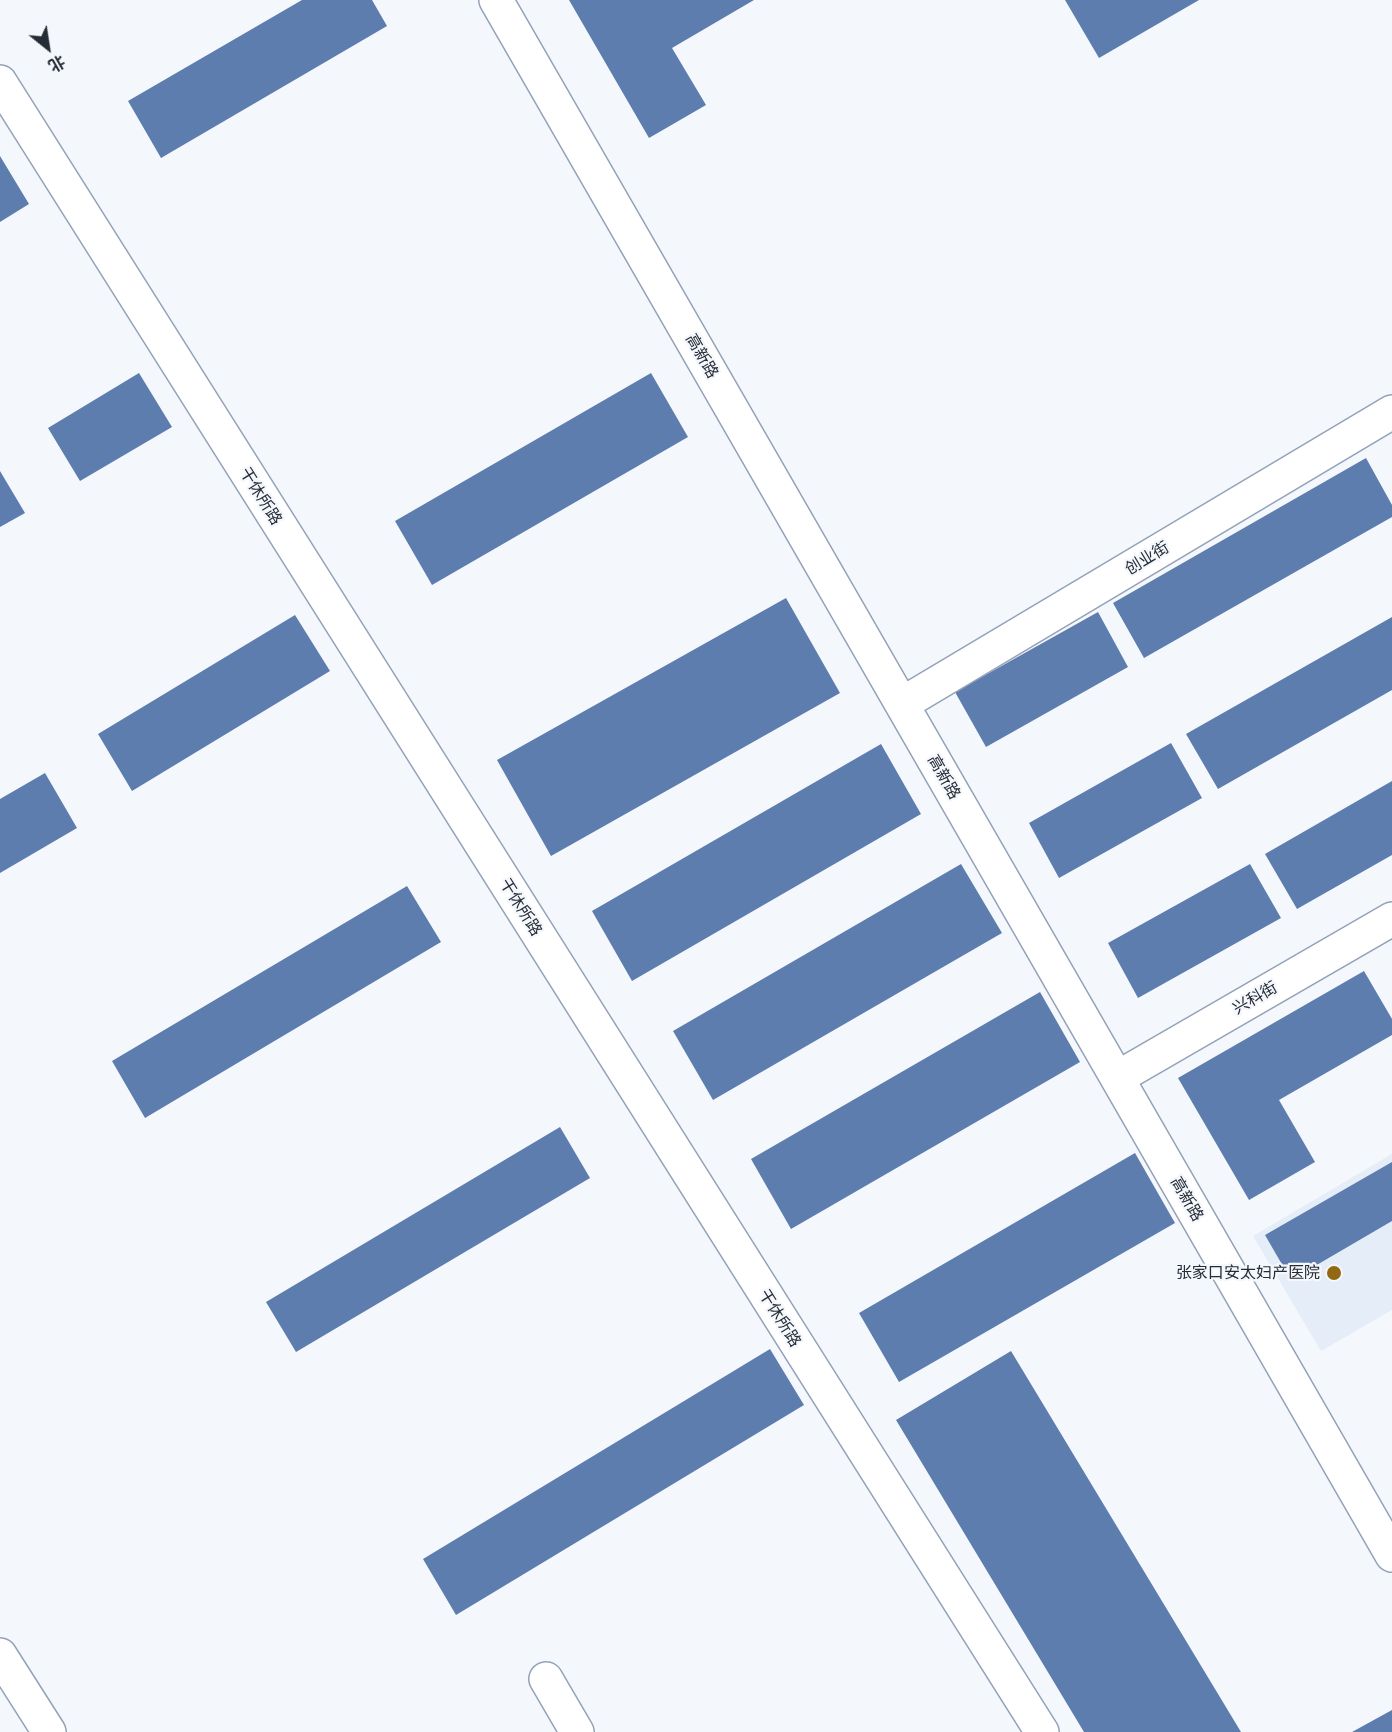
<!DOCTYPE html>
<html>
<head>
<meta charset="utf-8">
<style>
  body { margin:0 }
  #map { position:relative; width:1392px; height:1732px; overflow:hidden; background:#f4f7fc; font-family:Ubuntu,"Noto Sans SC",sans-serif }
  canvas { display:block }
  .north { position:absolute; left:18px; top:18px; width:60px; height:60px; -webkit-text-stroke:4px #f4f7fc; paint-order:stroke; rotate:150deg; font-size:16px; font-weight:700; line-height:24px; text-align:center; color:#262c35 }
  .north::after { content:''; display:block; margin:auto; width:21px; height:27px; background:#262c35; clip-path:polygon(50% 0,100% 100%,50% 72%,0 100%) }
</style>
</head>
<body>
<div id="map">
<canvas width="1392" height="1732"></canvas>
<div class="north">北</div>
</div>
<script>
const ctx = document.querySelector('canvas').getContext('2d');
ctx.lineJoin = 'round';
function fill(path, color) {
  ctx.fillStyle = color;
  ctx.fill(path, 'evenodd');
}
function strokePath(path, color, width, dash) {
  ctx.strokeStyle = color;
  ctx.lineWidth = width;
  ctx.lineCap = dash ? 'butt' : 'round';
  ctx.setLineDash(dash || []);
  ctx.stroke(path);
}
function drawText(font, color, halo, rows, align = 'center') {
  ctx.font = font + ' Ubuntu,"Noto Sans SC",sans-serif';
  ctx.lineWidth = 4.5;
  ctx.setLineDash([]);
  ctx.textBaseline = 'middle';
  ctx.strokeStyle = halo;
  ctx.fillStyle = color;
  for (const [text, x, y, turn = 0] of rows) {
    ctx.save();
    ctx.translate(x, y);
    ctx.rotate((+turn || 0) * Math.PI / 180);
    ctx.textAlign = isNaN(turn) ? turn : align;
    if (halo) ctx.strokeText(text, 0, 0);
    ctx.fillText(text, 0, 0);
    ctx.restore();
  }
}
const built = new Path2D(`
  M 1392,1154 L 1392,1310 L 1321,1351 L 1253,1236 Z`);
const building = new Path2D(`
  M 302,0 L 372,0 L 387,26 L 161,158 L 128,101 Z
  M 569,0 L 754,0 L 672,48 L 706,105 L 649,138 Z
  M 1065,0 L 1199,0 L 1099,58 Z
  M 0,156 L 29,204 L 0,222 Z
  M 139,373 L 172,427 L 80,481 L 48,428 Z
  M 651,373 L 688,437 L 432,585 L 395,521 Z
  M 1366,458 L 1392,505 L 1392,517 L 1144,658 L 1113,603 Z
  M 0,471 L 25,513 L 0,527 Z
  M 786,598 L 840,693 L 551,856 L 497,760 Z
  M 1098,612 L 1128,667 L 986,747 L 955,692 Z
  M 295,615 L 330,671 L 132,791 L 98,734 Z
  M 1392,617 L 1392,690 L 1218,789 L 1186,734 Z
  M 1171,743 L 1202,798 L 1059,878 L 1029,823 Z
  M 881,744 L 921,814 L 632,981 L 592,911 Z
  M 45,773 L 77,828 L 0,873 L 0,799 Z
  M 1392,781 L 1392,855 L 1297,909 L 1265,854 Z
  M 961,864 L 1002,933 L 713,1100 L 673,1031 Z
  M 1250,864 L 1281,918 L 1138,998 L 1108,943 Z
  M 407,886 L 441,942 L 145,1118 L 112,1061 Z
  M 1364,971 L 1392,1019 L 1392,1035 L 1279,1100 L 1315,1162 L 1249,1200 L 1178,1078 Z
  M 1040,992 L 1080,1062 L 791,1229 L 751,1159 Z
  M 560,1127 L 590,1178 L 296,1352 L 266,1302 Z
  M 1135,1153 L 1175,1223 L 899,1382 L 859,1313 Z
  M 1392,1162 L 1392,1221 L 1291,1280 L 1265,1235 Z
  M 770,1349 L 804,1405 L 456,1615 L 423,1559 Z
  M 1011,1351 L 1241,1732 L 1084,1732 L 896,1420 Z
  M 1392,1710 L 1392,1732 L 1352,1732 Z`);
const minor = new Path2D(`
  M 496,0 L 1392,1555
  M 0,82 L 1042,1732
  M 902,704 L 1392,412
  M 1117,1078 L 1392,919
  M 0,1655 L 49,1732
  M 546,1679 L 577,1732`);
const markers = [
  [1334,1273,8,"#926812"]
];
const streetNames = [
  ["高新路",702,356,60],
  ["干休所路",261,496,58],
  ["创业街",1147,558,-31],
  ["高新路",944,777,60],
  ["干休所路",521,907,58],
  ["兴科街",1255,998,-30],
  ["高新路",1187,1199,60],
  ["干休所路",780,1318,58]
];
const poiNames = [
  ["张家口安太妇产医院",1320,1273]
];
fill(built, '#e5edf9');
fill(building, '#5d7dae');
strokePath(minor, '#94a2b9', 36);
strokePath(minor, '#fff', 33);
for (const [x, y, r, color] of markers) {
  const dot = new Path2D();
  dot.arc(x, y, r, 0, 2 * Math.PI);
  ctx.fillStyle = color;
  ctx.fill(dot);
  strokePath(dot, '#f4f7fc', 2);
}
drawText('16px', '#262c35', '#f4f7fc', streetNames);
drawText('16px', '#262c35', '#f4f7fc', poiNames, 'right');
</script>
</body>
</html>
